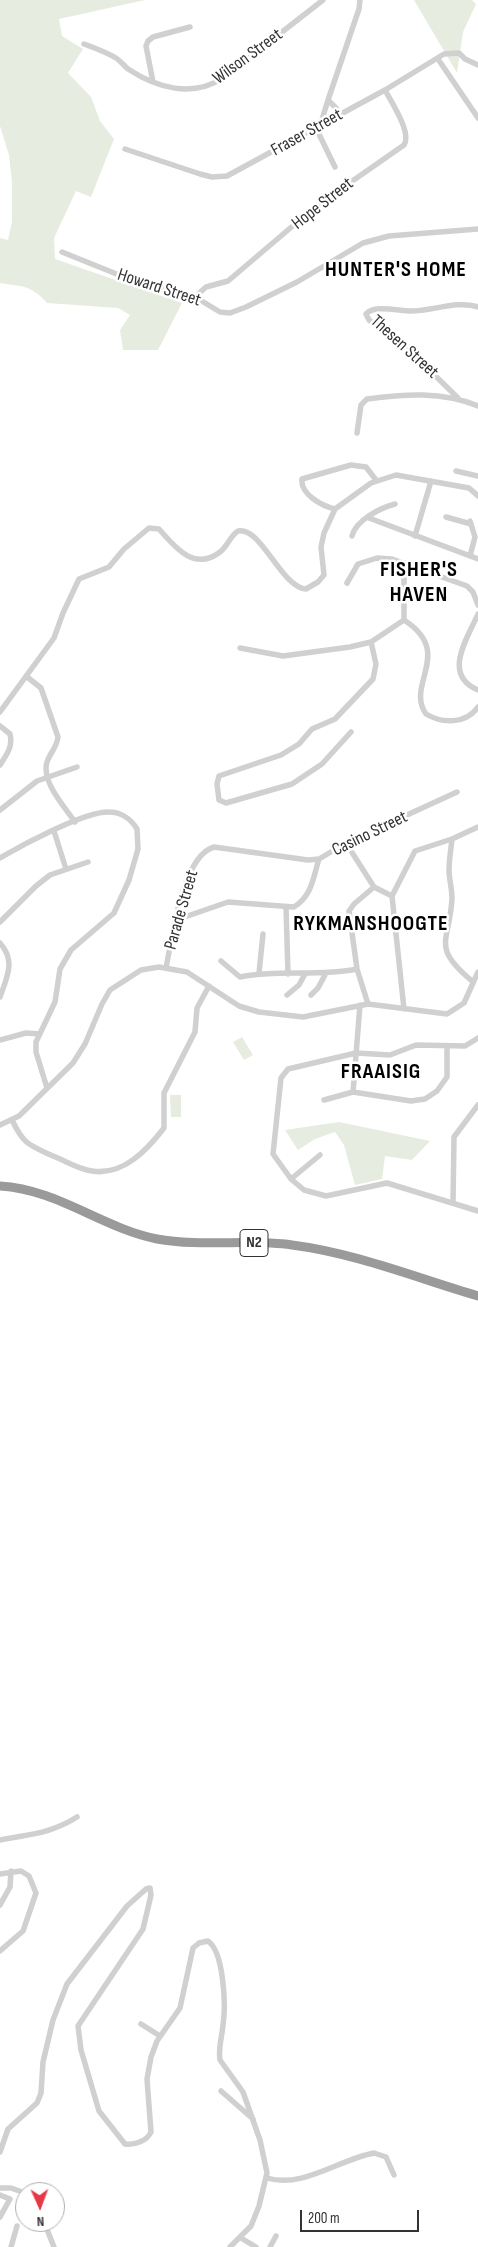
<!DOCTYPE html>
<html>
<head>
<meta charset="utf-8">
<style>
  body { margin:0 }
  #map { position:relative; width:478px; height:2247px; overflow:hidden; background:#fff; font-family:"Sofia Sans Condensed",sans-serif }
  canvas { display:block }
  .north { position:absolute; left:15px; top:2182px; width:50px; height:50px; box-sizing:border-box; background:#fff; border:1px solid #adadad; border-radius:50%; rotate:178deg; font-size:14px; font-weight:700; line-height:20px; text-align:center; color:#333 }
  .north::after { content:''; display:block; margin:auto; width:18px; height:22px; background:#e63946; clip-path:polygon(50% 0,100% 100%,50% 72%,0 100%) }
  .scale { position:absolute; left:300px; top:2210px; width:119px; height:22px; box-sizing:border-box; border:2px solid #333; border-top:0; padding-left:6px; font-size:15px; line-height:18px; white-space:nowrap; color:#333; -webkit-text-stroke:4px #fff; paint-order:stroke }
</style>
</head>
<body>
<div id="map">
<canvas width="478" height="2247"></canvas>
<div class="north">N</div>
<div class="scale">200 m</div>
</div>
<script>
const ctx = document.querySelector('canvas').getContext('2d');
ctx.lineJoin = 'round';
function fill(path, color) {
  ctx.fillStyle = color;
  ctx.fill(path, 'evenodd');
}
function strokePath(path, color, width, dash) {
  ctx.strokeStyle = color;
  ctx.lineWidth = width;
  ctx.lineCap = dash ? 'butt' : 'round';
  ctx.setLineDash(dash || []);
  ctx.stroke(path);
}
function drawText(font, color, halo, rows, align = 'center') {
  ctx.font = font + ' "Sofia Sans Condensed",sans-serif';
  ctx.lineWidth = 5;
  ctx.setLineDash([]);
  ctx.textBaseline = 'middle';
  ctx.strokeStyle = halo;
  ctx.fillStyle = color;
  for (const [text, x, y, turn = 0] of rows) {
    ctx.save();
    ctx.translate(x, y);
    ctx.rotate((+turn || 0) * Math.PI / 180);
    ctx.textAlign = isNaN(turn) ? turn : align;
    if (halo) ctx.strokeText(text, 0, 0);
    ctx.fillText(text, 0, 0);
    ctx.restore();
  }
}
const green = new Path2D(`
  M 0,0 L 145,0 L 59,19 L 62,36 L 83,49 L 68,73 L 91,97 L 100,121 L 114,139 L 91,197 L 76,191 L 54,238 L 55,259 L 182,303 L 158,350 L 123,350 L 120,330 L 130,315 L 118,308 L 47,303 C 30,284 23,287 0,283 L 0,238 L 8,240 L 12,222 L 12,182 L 9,155 L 0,126 Z
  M 414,0 L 472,0 L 476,4 L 463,32 L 457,73 Z
  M 242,1037 L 253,1055 L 244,1060 L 233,1042 Z
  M 170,1095 L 181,1095 L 181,1117 L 171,1117 Z
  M 339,1122 L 430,1141 L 412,1160 L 385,1156 L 382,1179 L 355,1185 L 344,1145 L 335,1132 L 315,1139 L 298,1150 L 285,1130 Z`);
const minor = new Path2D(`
  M 84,44 C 95,48 106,52 116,58 C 121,61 124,66 128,69 C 157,88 192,98 223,78 L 323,0
  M 438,59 L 478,118
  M 153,82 L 146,46 L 148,41 L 153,37 L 190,27
  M 342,114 L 328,100 L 359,9 L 360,0
  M 320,126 L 328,100
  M 316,128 L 335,167
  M 125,149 L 200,174 L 212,177 L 227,176 L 385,90 L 444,54 L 459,53 L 465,59 L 478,65
  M 62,252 L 119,275 L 195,297 L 220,312 L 230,313 L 246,307 L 297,282 L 363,243 L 389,236 L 478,229
  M 195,297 L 206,287 L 228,281 L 315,207 L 404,145 C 412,133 392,103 385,90
  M 458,398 L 410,351 L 369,320 L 366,314 C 374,304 399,311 411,311 C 433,311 457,300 478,307
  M 357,433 L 361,405 L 367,399 C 404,394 442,391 478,406
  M 456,471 L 478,476
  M 335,509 C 322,506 300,494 302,479 L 351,465 L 366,467 L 376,480
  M 446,517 L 471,524
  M 369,518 L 478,559
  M 352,536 C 356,520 380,508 395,504
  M 415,536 L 431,481
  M 470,556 L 475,537 L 470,521
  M 347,583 L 358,564 L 377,558 L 392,559 L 467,586 L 473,592 L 478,605
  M 478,614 C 467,639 442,675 478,690
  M 404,620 C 455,653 405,684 426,714 C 443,724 466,724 478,707
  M 404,620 L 404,563
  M 240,648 L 283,656 L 350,647 L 371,642 L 404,620
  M 26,676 L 41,688 L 58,737 C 57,747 50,753 47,762 C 41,782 65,807 75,822
  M 0,712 L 54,638 L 63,613 L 79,579 L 109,567 L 124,549 L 149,528 L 159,529 C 175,547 194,572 220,552 C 228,546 230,536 238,531 C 261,526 281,587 306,589 L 318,582 L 324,575 L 321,547 L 324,533 L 335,509 L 371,483 L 396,475 L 469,488 L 478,496
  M 0,726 L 10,734 C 13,747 7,754 0,765
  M 351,732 L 322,764 L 292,784 L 226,803 L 219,800 L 217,784 L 219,776 L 281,755 L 299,744 L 312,729 L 335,719 L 373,679 L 376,664 L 371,642
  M 0,810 L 37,781 L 77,767
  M 54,831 L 66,869
  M 452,839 C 451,849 449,860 449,870 C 449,879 452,888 452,898 C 450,942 430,946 472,981
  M 346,843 L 374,887
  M 0,858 C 22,845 85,811 109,812 C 121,812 131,819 137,829 L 138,849 L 129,880 L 114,913 L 71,950 L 60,969 L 55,1002 L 36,1042 L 36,1052 L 47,1088
  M 374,887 L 392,896
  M 392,896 L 415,851 L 452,839 L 478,827
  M 392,896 L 404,1009
  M 286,907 L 288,974
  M 176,920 L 228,902 L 294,907 C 312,896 313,878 319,859
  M 0,922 L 36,886 L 50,875 L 88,862
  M 0,943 C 16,961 7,977 0,997
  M 221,961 L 240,977 C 278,969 318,977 357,969
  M 166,968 C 172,939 182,856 214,847 L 308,860 L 319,859 L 346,843 L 457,792
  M 259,973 L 263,934
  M 287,995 L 299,985 L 305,974
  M 311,995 L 318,988 L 326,973
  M 368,1004 L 357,969 L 349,911 L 354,904 L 374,887
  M 478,1038 L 465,1046 L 416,1045 L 390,1055 L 356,1053 L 288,1069 L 281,1078 L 273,1154 L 291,1179 L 304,1190 L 326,1196 L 387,1183 L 478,1211
  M 0,1040 L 26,1033 L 40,1034
  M 353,1092 L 360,1005
  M 324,1100 L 353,1092 L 411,1101 L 425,1099 L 437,1091 L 447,1077 L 447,1046
  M 12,1120 C 24,1145 29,1145 53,1156 C 66,1161 78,1169 92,1171 C 123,1176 147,1150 164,1128 L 164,1093 L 195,1032 L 197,1008 L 209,986
  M 0,1125 L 19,1116 L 73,1063 L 85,1044 L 102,1004 L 110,990 L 141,970 L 159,967 L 187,972 L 239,1006 L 259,1012 L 303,1017 L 368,1004 L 447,1014 L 464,1003 L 478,972
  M 291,1179 L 320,1155
  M 453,1203 L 454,1137 L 478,1105
  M 0,1840 C 30,1834 50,1834 77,1817
  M 0,1874 L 21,1871 L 29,1876 L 36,1893 L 23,1931 L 0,1951
  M 0,1905 L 10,1887 L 11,1871
  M 141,2024 L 160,2036
  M 221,2091 L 253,2119
  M 0,2152 L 8,2129 L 37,2103 L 41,2093 L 43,2062 L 53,2020 L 67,1984 L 127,1906 L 146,1889 L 150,1888 L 151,1895 L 143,1929 L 78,2026 L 81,2050 L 99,2111 L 125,2144 C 135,2145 147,2141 151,2132 L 147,2079 L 151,2057 L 157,2041 L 180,2008 L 193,1948 L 199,1943 L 208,1941 C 224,1952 226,2006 223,2025 C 222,2037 218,2048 220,2060 L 243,2092 L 260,2140 L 267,2173 L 259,2206 L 251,2226 L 230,2247
  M 267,2178 C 302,2189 340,2159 374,2153 L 386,2157 L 394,2175
  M 0,2188 L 11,2188 L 25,2193
  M 0,2195 L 10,2199 L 0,2217
  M 44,2222 L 54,2247
  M 241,2238 L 256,2247
  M 11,2247 L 17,2226
  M 270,2247 L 276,2236`);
const highway = new Path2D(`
  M 0,1186 C 57,1189 102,1228 157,1239 C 201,1247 248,1239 292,1245 C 355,1253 417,1278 478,1296`);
const shields = [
  [254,1243,28]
];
const shieldNames = [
  ["N2",254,1243]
];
const streetNames = [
  ["Wilson Street",248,57,-36],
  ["Fraser Street",307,133,-29],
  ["Hope Street",323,204,-38],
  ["Howard Street",159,288,18],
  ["Thesen Street",404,347,42],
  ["Casino Street",370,834,-26],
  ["Parade Street",182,910,-74]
];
const districtNames = [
  ["HUNTER'S HOME",396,270],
  ["FISHER'S",419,570],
  ["HAVEN",419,595],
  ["RYKMANSHOOGTE",371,924],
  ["FRAAISIG",381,1072]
];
fill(green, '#e6ecdf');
strokePath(minor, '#d0d0d0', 5.5);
strokePath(highway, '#9a9a9a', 9);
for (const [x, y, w] of shields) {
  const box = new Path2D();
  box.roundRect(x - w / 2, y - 13.5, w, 27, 4);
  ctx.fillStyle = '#fff';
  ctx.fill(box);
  strokePath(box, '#333', 1);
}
drawText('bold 16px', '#333', null, shieldNames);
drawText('18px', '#333', '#fff', streetNames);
ctx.letterSpacing = '1px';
drawText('bold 22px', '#000', '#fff', districtNames);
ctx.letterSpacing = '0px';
</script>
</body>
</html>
